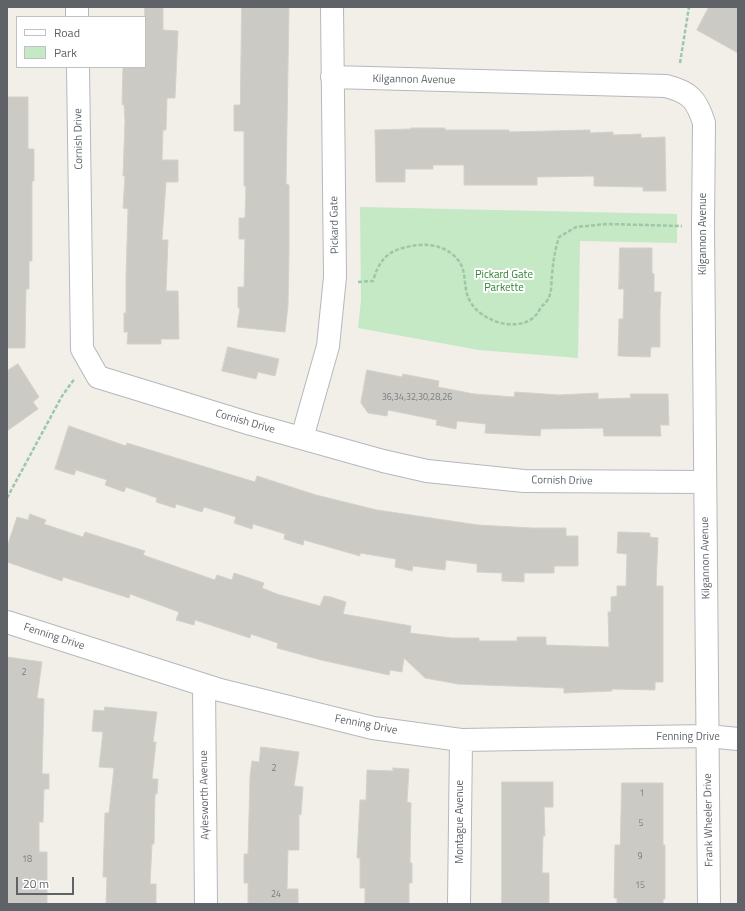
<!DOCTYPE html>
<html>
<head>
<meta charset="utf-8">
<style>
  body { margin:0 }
  #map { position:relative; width:745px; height:911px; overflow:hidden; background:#f1efe8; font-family:"Titillium Web",sans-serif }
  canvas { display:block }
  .frame { position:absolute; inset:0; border:8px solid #5f6368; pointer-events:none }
  .legend { position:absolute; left:16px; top:16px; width:130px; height:52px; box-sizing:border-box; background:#fff; border:1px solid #bfc1c3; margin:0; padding:5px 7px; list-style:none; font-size:12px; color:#5f6368 }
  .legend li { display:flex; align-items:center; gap:8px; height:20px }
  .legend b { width:20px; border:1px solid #bfc1c3 }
  .scale { position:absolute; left:16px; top:877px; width:58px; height:18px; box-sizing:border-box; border:2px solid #5f6368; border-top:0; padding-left:5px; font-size:12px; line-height:14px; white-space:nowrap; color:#5f6368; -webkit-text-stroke:3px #fff; paint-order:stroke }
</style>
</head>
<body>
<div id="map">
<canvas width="745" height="911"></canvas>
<div class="frame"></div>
<ul class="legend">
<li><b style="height:5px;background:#fff"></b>Road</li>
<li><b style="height:11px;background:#c5e8c5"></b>Park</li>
</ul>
<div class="scale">20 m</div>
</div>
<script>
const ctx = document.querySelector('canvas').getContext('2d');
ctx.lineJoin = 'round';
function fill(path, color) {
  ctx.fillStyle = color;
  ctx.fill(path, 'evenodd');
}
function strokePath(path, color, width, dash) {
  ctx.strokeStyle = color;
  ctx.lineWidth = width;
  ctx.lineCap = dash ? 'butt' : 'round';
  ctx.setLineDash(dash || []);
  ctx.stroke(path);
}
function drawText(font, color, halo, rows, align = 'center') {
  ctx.font = font + ' "Titillium Web",sans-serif';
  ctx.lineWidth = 4;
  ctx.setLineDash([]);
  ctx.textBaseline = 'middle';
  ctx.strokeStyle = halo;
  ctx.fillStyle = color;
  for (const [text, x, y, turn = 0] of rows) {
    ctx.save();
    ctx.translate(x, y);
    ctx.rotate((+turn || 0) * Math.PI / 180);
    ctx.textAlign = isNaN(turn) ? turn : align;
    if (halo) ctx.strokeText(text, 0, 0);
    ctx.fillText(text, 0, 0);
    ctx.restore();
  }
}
const green = new Path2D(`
  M 360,207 L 677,214 L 677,243 L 580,241 L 578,358 L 479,350 L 358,328 L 361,300 Z`);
const building = new Path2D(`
  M 145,7 L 163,7 L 163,30 L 178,31 L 175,98 L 167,98 L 166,130 L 163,130 L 162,160 L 178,160 L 178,182 L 166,182 L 162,240 L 168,240 L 166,291 L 178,291 L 179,339 L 161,339 L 161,344 L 127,344 L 128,332 L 124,332 L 124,313 L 126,313 L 126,278 L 128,209 L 123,208 L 125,176 L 123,176 L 125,121 L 124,104 L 122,105 L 123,67 L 145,67 Z
  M 242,7 L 289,7 L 286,184 L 289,185 L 289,254 L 288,305 L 285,332 L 237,327 L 240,308 L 238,308 L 238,287 L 244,287 L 245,239 L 239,239 L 239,218 L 245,218 L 246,186 L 244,186 L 244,131 L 234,131 L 234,105 L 240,105 Z
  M 709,7 L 738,7 L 738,53 L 697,30 Z
  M 7,97 L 28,97 L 28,149 L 34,149 L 34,181 L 32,181 L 32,261 L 29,261 L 29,289 L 26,289 L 25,348 L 7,348 Z
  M 411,128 L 445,128 L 445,130 L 509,130 L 509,132 L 590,130 L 590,133 L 613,132 L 613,135 L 641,134 L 641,138 L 665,137 L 666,191 L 643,191 L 643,187 L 594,186 L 594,176 L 537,177 L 537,185 L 464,185 L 464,165 L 433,165 L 433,169 L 405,169 L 405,182 L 376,182 L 375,130 L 411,129 Z
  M 620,248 L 652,248 L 652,273 L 654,274 L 654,292 L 661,292 L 660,311 L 660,347 L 651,347 L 650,357 L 618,356 L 619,319 L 623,319 L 624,289 L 619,289 Z
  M 228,347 L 279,359 L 275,376 L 258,372 L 256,379 L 222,371 Z
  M 18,364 L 39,397 L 33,402 L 38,409 L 7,431 L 7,371 Z
  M 367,370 L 402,377 L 403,374 L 439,381 L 438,387 L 474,394 L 514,397 L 515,392 L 559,395 L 598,393 L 598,399 L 631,398 L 630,394 L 668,394 L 669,425 L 660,425 L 661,436 L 604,436 L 603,428 L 541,429 L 540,436 L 485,433 L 486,424 L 457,421 L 456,429 L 436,425 L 437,420 L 388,410 L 387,416 L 368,413 L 361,403 Z
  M 69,426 L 126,446 L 127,443 L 255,482 L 257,476 L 316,495 L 377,510 L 478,525 L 532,528 L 566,528 L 566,536 L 578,536 L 578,566 L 554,566 L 554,573 L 524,573 L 524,582 L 502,581 L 502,573 L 477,572 L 477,564 L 446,560 L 445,570 L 413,566 L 412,571 L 395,567 L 396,559 L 360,553 L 360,556 L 304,540 L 303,545 L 284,539 L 285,534 L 253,524 L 252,529 L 234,523 L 236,517 L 204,507 L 202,512 L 176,504 L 175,508 L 156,502 L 157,498 L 126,487 L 124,492 L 105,485 L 107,480 L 76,470 L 74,475 L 55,469 Z
  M 30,514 L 46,520 L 44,524 L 83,537 L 85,532 L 145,551 L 143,555 L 215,580 L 217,575 L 232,580 L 234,573 L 264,583 L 262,588 L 277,594 L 320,606 L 324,596 L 331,597 L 346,602 L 343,614 L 411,626 L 410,633 L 451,638 L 479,638 L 479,641 L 517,641 L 517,637 L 546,637 L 546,645 L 609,647 L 608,612 L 611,612 L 611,597 L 617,596 L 617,586 L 626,586 L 627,554 L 617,553 L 618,532 L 650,533 L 650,537 L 658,538 L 656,586 L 663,586 L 663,682 L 655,682 L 655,690 L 612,689 L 612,691 L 564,693 L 564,688 L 458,684 L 425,678 L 404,658 L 402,672 L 390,670 L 389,675 L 321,660 L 277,648 L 278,643 L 251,634 L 250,638 L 195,620 L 194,625 L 176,620 L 179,612 L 130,594 L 129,598 L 63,577 L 62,581 L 7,562 L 7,547 L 17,517 L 28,520 Z
  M 7,657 L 42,662 L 37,698 L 44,699 L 42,774 L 49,774 L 49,789 L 44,789 L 43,822 L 39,822 L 39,852 L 47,852 L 47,904 L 7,903 Z
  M 105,707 L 157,712 L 153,742 L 156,742 L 152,779 L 158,779 L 157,794 L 155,794 L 154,844 L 152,844 L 150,884 L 156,884 L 156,904 L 106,904 L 107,877 L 103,877 L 105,813 L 109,813 L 114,768 L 99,767 L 103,732 L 92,731 L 94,710 L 104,711 Z
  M 261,747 L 299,752 L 294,786 L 303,787 L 301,815 L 299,814 L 299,850 L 288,850 L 287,889 L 298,889 L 298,904 L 248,904 L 248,883 L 244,883 L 244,854 L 248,854 L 250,776 L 252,761 L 259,762 Z
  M 393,768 L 409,769 L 407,802 L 411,803 L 410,863 L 412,863 L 412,883 L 409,883 L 409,904 L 365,904 L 365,888 L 360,888 L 360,858 L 357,858 L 360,800 L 366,800 L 367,770 L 393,771 Z
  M 502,782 L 553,782 L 553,807 L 544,807 L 545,836 L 543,836 L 542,873 L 549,873 L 549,904 L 502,904 Z
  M 622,783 L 663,783 L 663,845 L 665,845 L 665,899 L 663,899 L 663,904 L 617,904 L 617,898 L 614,898 L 615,845 L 620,845 Z`);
const path = new Path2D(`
  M 680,63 L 689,7
  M 358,282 L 373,281 C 378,264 385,252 403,248 C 420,243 438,243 452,254 C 471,269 460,286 471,303 C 482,321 515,332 533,318 C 537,315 539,310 542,306 C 545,304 548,300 549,297 C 552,291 551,282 552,276 C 553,262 555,250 559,237 L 576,227 L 607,224 L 682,226
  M 7,498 L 62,396 L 75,378`);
const minor = new Path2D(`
  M 77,7 L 77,17
  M 78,67 L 82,349 L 98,377 L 251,424 L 383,461 L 427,471 L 524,481 L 705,482
  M 332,77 L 666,86 C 690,92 697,100 704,123 L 703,227 L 709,904
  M 302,438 L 328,346 L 335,277 L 332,7
  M 7,622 L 220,690 L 373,728 L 461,740 L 708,736 L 738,739
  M 204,685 L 206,904
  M 459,904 L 461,740`);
const numberNames = [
  ["36,34,32,30,28,26",417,398],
  ["2",24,673],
  ["2",274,769],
  ["1",642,794],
  ["5",641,824],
  ["9",640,857],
  ["18",27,860],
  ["15",640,886],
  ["24",276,895]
];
const streetNames = [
  ["Kilgannon Avenue",414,80,1],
  ["Cornish Drive",79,139,-91],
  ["Pickard Gate",335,225,-91],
  ["Kilgannon Avenue",703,234,-90],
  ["Cornish Drive",245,422,16],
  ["Cornish Drive",562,481,1],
  ["Kilgannon Avenue",706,558,-91],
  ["Fenning Drive",54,637,18],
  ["Fenning Drive",366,725,11],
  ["Fenning Drive",688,737],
  ["Aylesworth Avenue",205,795,-91],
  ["Frank Wheeler Drive",709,820,-91],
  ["Montague Avenue",460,822,-90]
];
const parkNames = [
  ["Pickard Gate",504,275],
  ["Parkette",504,288]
];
fill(green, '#c5e8c5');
fill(building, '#cccac5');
strokePath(building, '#d6d1c6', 1);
strokePath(minor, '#b5b8bc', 24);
strokePath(path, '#9cc7a9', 2.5, [4, 2]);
strokePath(minor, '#fff', 22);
drawText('9px', '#7a7d7f', null, numberNames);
drawText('11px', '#5f6368', '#fff', streetNames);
drawText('11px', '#348238', '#fff', parkNames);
</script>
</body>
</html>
